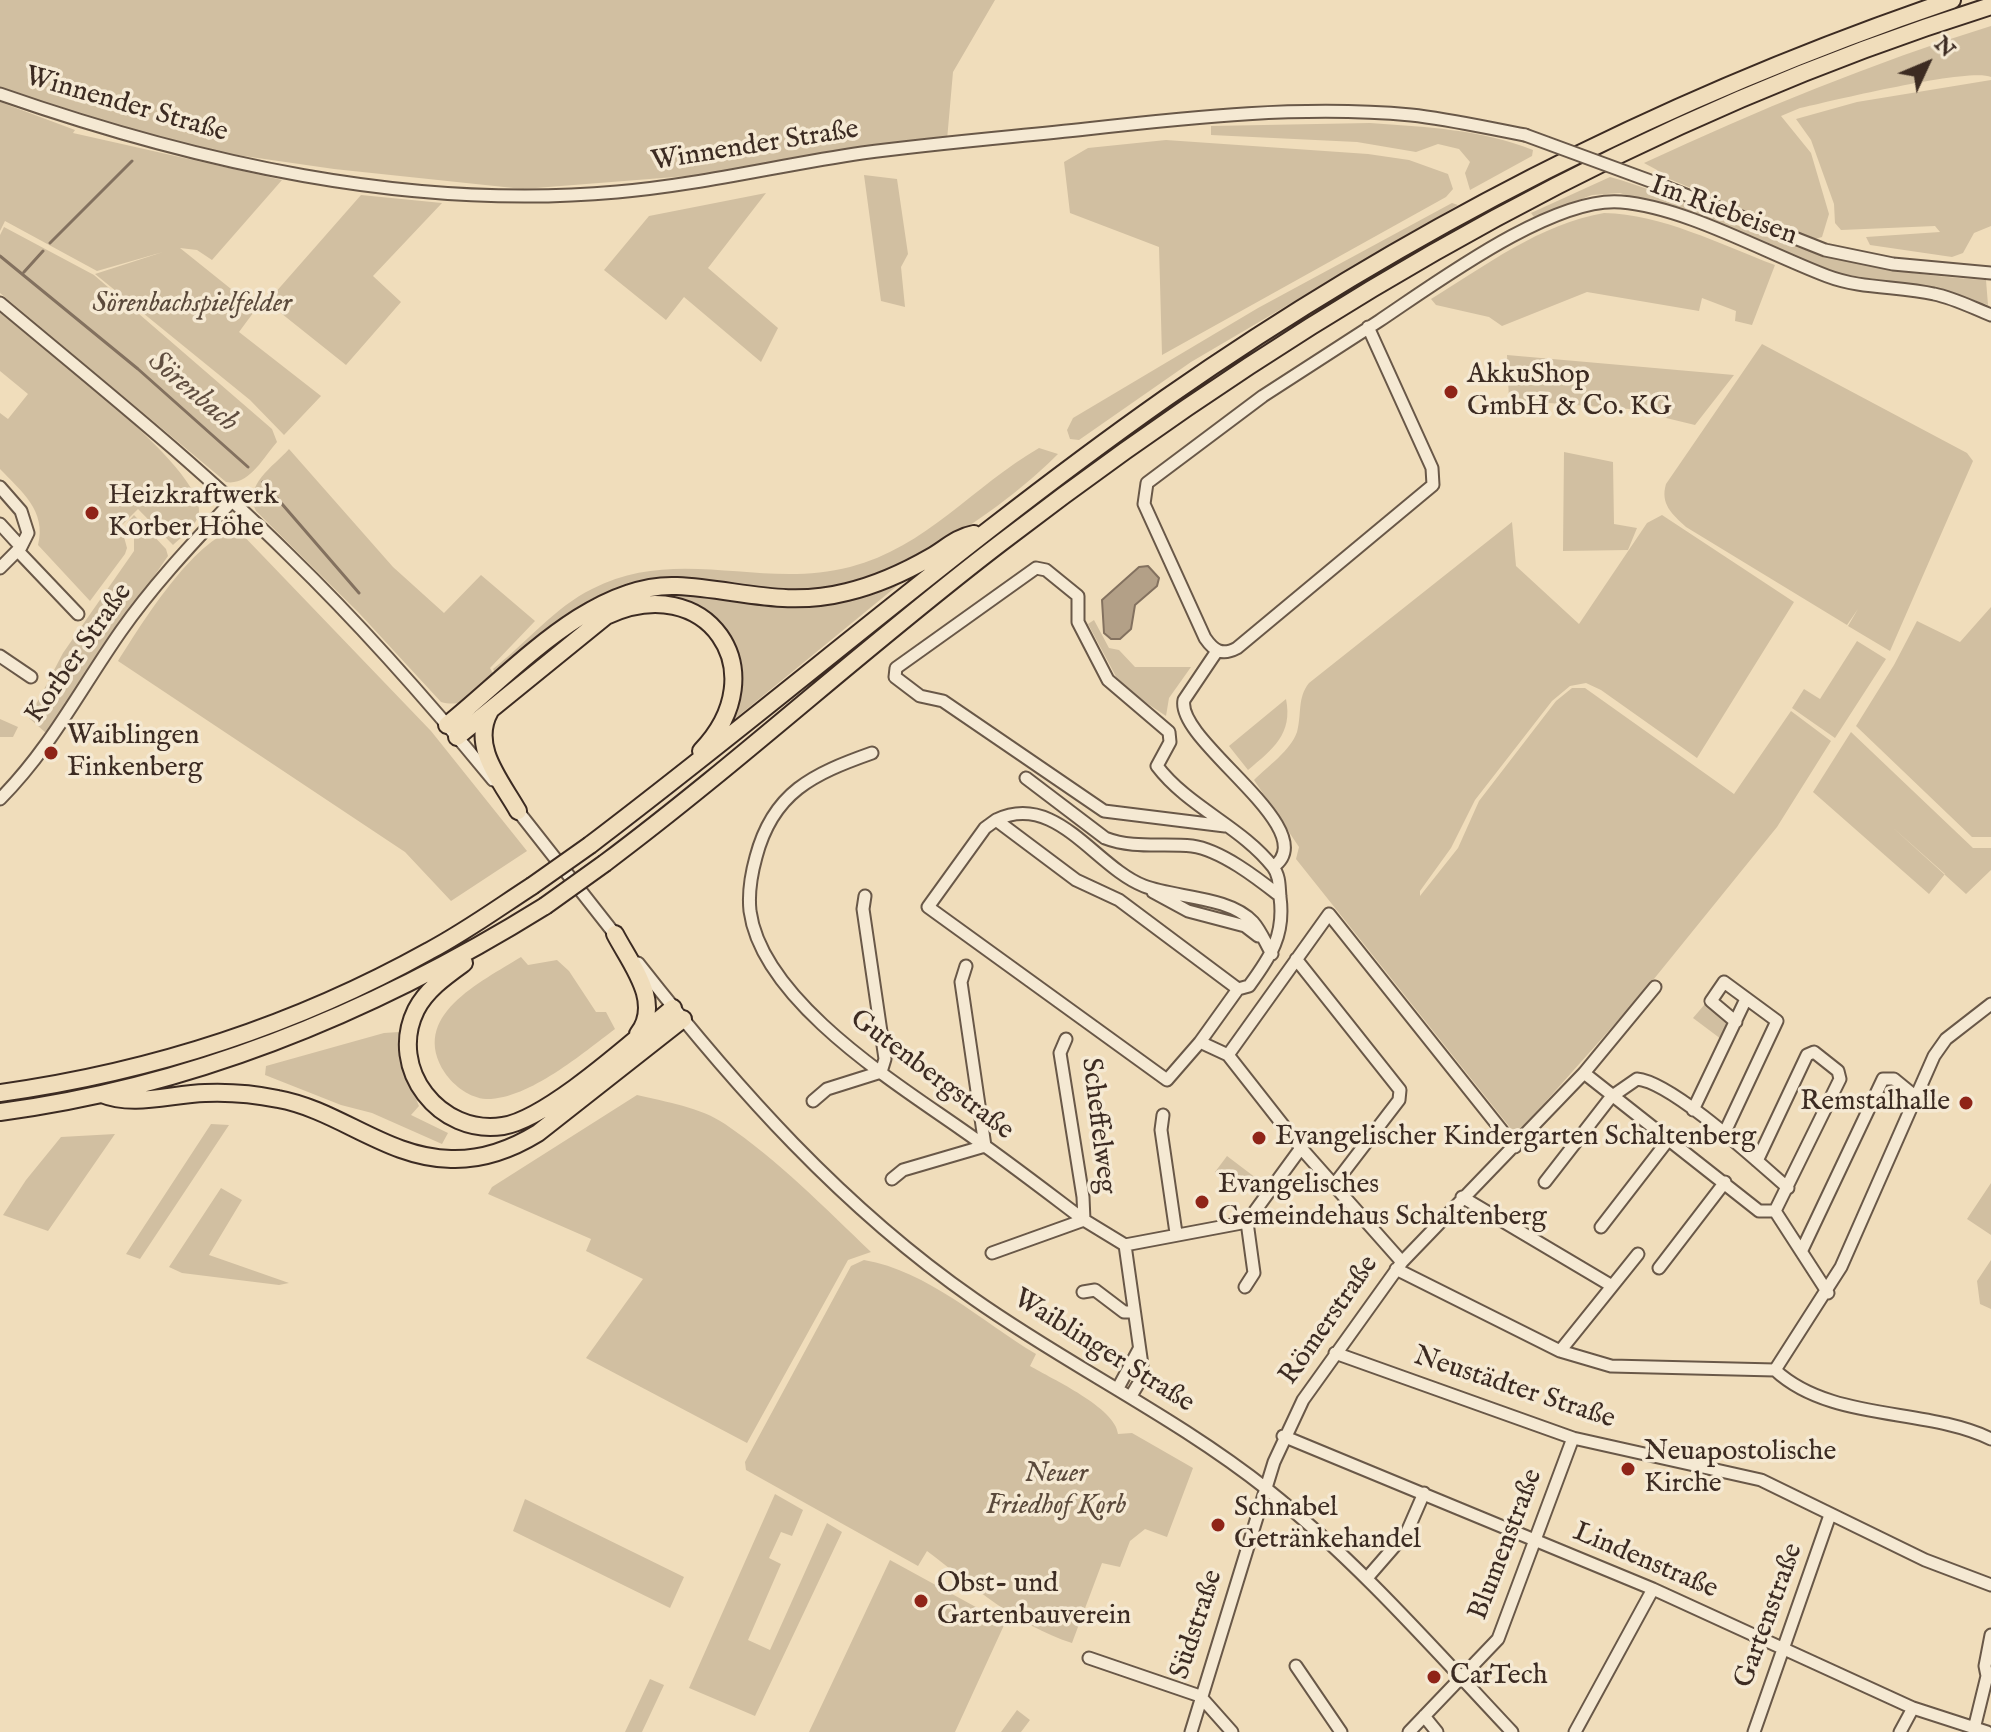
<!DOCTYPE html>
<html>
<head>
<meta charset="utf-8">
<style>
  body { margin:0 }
  #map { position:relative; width:1991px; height:1732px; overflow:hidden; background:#f0ddbb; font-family:"IM FELL English",serif }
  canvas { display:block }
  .north { position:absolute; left:1887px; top:24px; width:80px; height:80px; -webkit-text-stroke:6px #f5e9d3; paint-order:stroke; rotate:46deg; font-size:22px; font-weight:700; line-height:32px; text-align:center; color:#3c2b22 }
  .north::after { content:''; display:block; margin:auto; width:28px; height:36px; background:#3c2b22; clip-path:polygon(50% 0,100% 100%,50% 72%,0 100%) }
</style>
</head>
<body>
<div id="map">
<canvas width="1991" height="1732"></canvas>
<div class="north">N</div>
</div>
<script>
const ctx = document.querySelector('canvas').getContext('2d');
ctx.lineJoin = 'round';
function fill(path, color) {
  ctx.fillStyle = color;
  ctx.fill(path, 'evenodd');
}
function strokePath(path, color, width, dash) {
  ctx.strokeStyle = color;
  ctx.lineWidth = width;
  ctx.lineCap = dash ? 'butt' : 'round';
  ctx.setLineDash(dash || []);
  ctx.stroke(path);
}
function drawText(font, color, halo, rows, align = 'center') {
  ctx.font = font + ' "IM FELL English",serif';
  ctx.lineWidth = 7;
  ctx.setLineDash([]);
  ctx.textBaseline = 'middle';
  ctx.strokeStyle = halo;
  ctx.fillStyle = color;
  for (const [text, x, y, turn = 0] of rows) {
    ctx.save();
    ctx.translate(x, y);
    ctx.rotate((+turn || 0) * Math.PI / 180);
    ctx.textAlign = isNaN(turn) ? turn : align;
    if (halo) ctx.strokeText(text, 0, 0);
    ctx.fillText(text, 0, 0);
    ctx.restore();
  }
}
const green = new Path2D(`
  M 0,0 L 995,0 L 953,72 L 947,140 L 859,149 L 700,175 L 523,189 L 334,169 L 202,150 L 97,122 L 0,87 Z
  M 1991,26 L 1991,77 C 1970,67 1831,101 1800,108 L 1781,116 L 1811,153 L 1829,214 L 1822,237 L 1815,239 L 1657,174 L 1657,170 L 1644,163 C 1758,110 1872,63 1991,26 Z
  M 1991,80 L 1991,226 L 1974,233 L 1963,253 L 1952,257 L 1870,245 L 1866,237 L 1940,232 L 1935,226 L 1841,230 L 1835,223 L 1834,204 L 1811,140 L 1796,119 L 1857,102 Z
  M 0,102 L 75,130 L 73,133 L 282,180 L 212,260 L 197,250 L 180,248 L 256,309 L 239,332 L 321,396 L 284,435 L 250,400 L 95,274 L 163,252 L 97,271 L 5,221 L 0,231 Z
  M 1370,123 C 1425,127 1480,129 1533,150 L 1532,156 L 1470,190 L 1465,173 L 1470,162 L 1459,149 L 1438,144 L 1416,152 L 1357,142 L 1211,135 L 1211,126 Z
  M 1166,140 L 1368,154 L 1409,160 L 1448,174 L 1453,189 L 1446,197 L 1162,355 L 1159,247 L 1070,213 L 1064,162 L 1088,148 Z
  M 864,175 L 897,179 L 908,254 L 901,267 L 905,307 L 881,301 Z
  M 1610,177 C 1671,194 1727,224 1787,244 C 1852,266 1918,276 1986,280 L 1988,305 L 1944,290 L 1836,273 L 1743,234 L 1620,193 L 1592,195 L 1534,217 L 1531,213 Z
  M 766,193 L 708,268 L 778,328 L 761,362 L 684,297 L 666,320 L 604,270 L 649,216 Z
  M 361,195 L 442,203 L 373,276 L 401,302 L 346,365 L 267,302 Z
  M 1452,203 L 1458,205 L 1191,362 L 1079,440 L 1070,439 L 1067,430 L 1073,418 L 1258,308 Z
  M 1604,213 C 1662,214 1721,245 1775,265 L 1752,325 L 1735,321 L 1736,311 L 1702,298 L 1699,311 L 1587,292 L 1502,326 L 1489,317 L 1436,305 L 1431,299 C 1485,266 1540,224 1604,213 Z
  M 4,227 L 94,275 L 272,429 L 277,442 C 263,458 249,486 226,482 L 0,293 L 0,235 Z
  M 0,311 C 36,342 205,469 199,512 C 197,526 183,536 173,545 L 138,509 L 121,526 L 127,548 L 125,554 L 90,601 L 38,545 C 47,511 21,491 0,469 L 0,413 L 8,419 L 28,394 L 0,371 Z
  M 1762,344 L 1967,453 L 1973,461 L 1890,651 L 1848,626 L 1858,609 L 1847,625 L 1686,527 C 1672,514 1660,504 1666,484 Z
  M 1507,355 L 1734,375 L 1695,425 L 1629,409 L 1509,400 Z
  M 1039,448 L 1058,454 C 1003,510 882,593 801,593 C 741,593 672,569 614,589 C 570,605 532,648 498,677 L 493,669 C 525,644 555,607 592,589 C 678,545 761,590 850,567 C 927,547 973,486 1039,448 Z
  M 289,449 L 393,567 L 444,613 L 481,575 L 535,621 L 490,668 L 495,677 C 478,692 465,709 441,702 L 359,613 L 256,511 C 243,485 273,467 289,449 Z
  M 1564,452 L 1613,462 L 1614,524 L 1637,528 L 1628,550 L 1563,551 Z
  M 134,515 L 166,549 L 168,556 L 46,733 L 29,718 L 63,653 L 134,551 L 134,535 L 127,523 Z
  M 1662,515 L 1794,602 L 1697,758 L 1601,690 L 1586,683 L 1570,686 L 1552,701 L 1475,800 L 1451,848 L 1420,891 L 1420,896 L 1458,848 L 1479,801 L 1556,701 L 1572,688 L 1585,688 L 1734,794 L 1791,711 L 1831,741 L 1777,827 L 1645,990 L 1516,1135 L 1296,859 L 1299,847 L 1254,780 C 1267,767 1291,750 1297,732 C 1302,714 1297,698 1309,683 L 1512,522 L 1516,566 L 1579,624 L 1647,523 Z
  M 237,529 L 431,731 L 527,851 L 451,901 L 405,852 L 118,661 C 141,625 193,539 237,529 Z
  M 914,572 L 731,722 L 739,682 L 727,639 L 646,598 L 467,722 L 465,719 L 602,607 L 662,591 L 784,604 Z
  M 1991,607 L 1991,837 L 1972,837 L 1856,726 L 1894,665 L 1917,621 L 1960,642 Z
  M 1094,620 L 1109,648 L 1119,650 L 1135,667 L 1191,667 L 1169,698 L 1166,716 L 1121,686 L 1088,624 Z
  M 1857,641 L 1886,659 L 1835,738 L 1792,708 L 1804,689 L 1820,699 Z
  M 1286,699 C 1293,734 1273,749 1248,770 L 1229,746 Z
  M 0,719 L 18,727 L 13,737 L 0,737 Z
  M 1851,732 L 1973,848 L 1991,848 L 1991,870 L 1966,894 L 1891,826 L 1945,874 L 1929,894 L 1813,792 Z
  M 521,957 L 528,965 L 557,960 L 569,971 L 596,1012 L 606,1012 L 615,1029 C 583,1053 528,1100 486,1099 C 470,1098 454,1086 445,1073 C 408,1016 481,982 521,957 Z
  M 1705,1004 L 1728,1023 L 1721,1039 L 1693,1018 Z
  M 399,1032 L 401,1063 L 419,1106 L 411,1115 L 448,1133 L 442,1144 L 372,1113 L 341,1105 L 265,1075 L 266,1066 L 384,1033 Z
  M 637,1095 C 666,1102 700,1107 725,1124 C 778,1160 825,1208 871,1252 L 848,1260 L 747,1443 L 586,1358 L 643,1279 L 586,1251 L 591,1239 L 488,1194 L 492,1187 Z
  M 211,1124 L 229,1125 L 140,1259 L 126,1254 Z
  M 115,1134 L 48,1231 L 3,1215 L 26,1180 L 61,1137 Z
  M 1227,1156 L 1256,1178 L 1244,1194 L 1215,1172 Z
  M 1991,1183 L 1991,1235 L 1967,1219 Z
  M 221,1188 L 242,1200 L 209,1255 L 289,1283 L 279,1285 L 182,1273 L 169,1267 Z
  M 864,1260 C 928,1271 981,1321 1036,1354 L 1030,1366 C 1052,1379 1116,1408 1118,1434 L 1132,1433 L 1193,1468 L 1167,1537 L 1145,1529 L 1130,1541 L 1120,1567 L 1102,1563 L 1072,1643 C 1016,1625 973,1586 927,1551 L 918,1566 L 746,1470 L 745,1462 L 851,1266 Z
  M 1991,1260 L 1991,1309 L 1980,1304 L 1977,1281 Z
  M 775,1494 L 803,1510 L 792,1536 L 781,1532 L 769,1558 L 781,1564 L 748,1640 L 770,1650 L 827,1523 L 842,1532 L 755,1716 L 689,1688 Z
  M 525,1499 L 684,1577 L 670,1608 L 513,1531 Z
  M 890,1560 L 1005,1623 L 955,1732 L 809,1732 Z
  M 650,1679 L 664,1685 L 642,1732 L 625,1732 Z
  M 1017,1710 L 1030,1720 L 1021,1732 L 1001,1732 Z`);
const water = new Path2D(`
  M 1148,566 L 1159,578 L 1157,586 L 1135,605 L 1131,629 L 1120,639 L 1111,639 L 1104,633 L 1102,600 L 1139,567 Z`);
const stream = new Path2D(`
  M 50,243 L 132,161
  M 0,256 L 138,369 L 248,467
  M 24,272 L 43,251
  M 263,482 L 359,593`);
const minor = new Path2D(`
  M 0,94 C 195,162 409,211 617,192 C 699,185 780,165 862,153 C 936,143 1011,137 1086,129 C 1193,117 1303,105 1411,115 C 1449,119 1487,128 1525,135
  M 1653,182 L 1825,250 L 1893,264 L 1991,273
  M 0,303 C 98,385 198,465 289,555 C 362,626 429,702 493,780
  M 1368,327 L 1432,468 L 1433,485 L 1237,648 C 1222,656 1214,651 1205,638 L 1144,504 L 1147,483 L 1263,396 L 1379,321 C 1436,283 1553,196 1621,202 C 1685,207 1766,253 1827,276 C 1861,289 1899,286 1934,294 C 1954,298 1973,308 1991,315
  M 0,487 L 21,511 L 28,533 L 21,547 L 0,568
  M 0,524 L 21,547
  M 18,551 L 78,614
  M 1217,651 L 1184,700 C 1175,741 1326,830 1273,867
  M 0,656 L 31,677
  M 872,753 C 813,774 773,792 756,857 C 751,875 748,892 750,911 C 762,1000 894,1082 961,1129 C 1003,1158 1043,1189 1084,1220 L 1125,1245 L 1247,1222 L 1301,1148
  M 1026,778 L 1105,838 C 1133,849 1163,843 1192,846 C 1221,850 1257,878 1280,896
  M 0,799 C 50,749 81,688 121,631 C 154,584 193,543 232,501
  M 514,806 L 617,937
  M 996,820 C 1056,791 1095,867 1144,886 C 1175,898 1229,896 1253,922 C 1261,931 1266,944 1272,954
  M 1225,826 L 1104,811 L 943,701 L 920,696 L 895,677 L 896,668 L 1036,568 L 1046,570 L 1078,596 L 1078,622 L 1108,680 L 1169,732 L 1170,742 L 1157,766 C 1188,807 1242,827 1273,867 C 1280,876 1279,887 1280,897 C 1285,935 1271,956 1249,986 L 1238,989 L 1200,1042 L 1228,1055 L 1301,1148 L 1402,1262
  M 1153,892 L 1188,911 L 1245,926 L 1258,936
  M 1296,959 L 1400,1090 L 1399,1100 L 1333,1186
  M 638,963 C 737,1089 842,1207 974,1299 C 1069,1366 1176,1417 1268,1490 C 1358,1562 1433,1648 1512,1732
  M 1200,1042 L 1167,1080 L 928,907 L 985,828 L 996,820 L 1076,880 L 1119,900 L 1238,989
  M 1228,1055 L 1329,914 L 1515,1147
  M 1584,1073 L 1759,1211 L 1775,1211
  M 813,1101 L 827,1089 L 881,1072 L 885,1059 L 863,909 L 865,896
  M 1693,1110 L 1746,999
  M 1163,1115 L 1161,1130 L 1176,1233
  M 1724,1134 L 1777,1021 L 1724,982 L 1711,1001 L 1736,1022
  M 1757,1161 L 1807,1055 L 1814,1052 L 1838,1071 L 1840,1079 L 1775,1211
  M 892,1179 L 903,1170 L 985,1146 L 961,982 L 966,966
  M 1545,1182 L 1611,1097 L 1637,1079 C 1672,1082 1758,1162 1788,1188
  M 1462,1197 L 1612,1286
  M 1775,1211 L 1828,1293
  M 1601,1227 L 1669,1139
  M 1125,1245 L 1142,1365 L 1140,1381 L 1131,1396
  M 1802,1250 L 1883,1079 L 1894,1079 L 1916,1097
  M 992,1253 L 1084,1220 L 1083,1197 L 1060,1053 L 1066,1039
  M 1659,1268 L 1725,1182
  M 1396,1269 L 1560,1351 L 1611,1366 L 1775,1370 C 1831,1422 1925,1407 1991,1439
  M 1245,1287 L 1254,1273 L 1247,1222
  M 1083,1292 L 1095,1290 L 1124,1312 L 1134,1312
  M 1560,1351 L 1638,1254
  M 1335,1353 L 1573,1438 L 1761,1480 L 1925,1560 L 1991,1585
  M 1775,1370 L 1841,1267 L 1934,1056 L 1946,1039 L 1991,1004
  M 1118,1388 L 1139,1349
  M 1283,1436 L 1653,1589 L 1913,1708 L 1987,1732
  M 1367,1578 L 1407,1532 L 1424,1493
  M 1089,1658 L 1200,1696 L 1232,1732
  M 1296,1666 L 1341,1732
  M 1424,1716 L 1437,1732
  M 1974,1729 L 1987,1676 L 1985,1666 L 1991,1635
  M 1191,1732 L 1274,1462 L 1303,1400 L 1402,1262 L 1584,1073 L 1655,987
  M 1409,1732 L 1498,1639 L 1573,1438
  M 1575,1732 L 1653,1589
  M 1754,1732 L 1830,1515
  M 1900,1732 L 1913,1708`);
const highway = new Path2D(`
  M 490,711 C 470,746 501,781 518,811
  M 447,725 C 511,674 591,582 677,586 C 738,589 784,608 847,592 C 876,585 905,572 931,557 C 945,549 957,537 974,534
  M 457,737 L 606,616 C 706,569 778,671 701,751
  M 590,845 C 784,698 967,538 1166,398 C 1408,229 1673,95 1952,0
  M 605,863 C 741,761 867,645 1002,542 C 1301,312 1630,119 1991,6
  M 615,934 C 630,963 663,1002 638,1034
  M 464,963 C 446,976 426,990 416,1010 C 387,1069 440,1136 503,1126 C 548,1119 635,1039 673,1008
  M 0,1093 C 151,1072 296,1025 429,951 C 465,932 498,908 532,886
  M 102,1094 C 133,1107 171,1094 205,1093 C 229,1092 254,1094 278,1099 C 339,1110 387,1158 451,1159 C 482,1160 512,1149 538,1133 L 683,1019
  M 0,1112 C 197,1086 378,1010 545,906`);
const minorBridge = new Path2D(`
  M 1525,135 L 1653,182`);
const highwayBridge = new Path2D(`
  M 532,886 L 590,845
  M 545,906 L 605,863`);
const markers = [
  [1451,392,8,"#8f2418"],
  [92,513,8,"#8f2418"],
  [51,753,8,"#8f2418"],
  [1966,1103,8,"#8f2418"],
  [1259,1138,8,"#8f2418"],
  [1202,1202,8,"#8f2418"],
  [1628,1469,8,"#8f2418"],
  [1218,1525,8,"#8f2418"],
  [921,1601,8,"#8f2418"],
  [1434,1677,8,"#8f2418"]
];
const streetNames = [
  ["Winnender Straße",126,106,16],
  ["Winnender Straße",755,147,-9],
  ["Im Riebeisen",1723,212,20],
  ["Korber Straße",80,654,-55],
  ["Gutenbergstraße",931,1076,37],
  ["Scheffelweg",1097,1126,83],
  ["Römerstraße",1330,1321,-55],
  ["Waiblinger Straße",1103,1352,32],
  ["Neustädter Straße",1514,1389,18],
  ["Blumenstraße",1507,1545,-69],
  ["Lindenstraße",1645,1562,23],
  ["Gartenstraße",1770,1616,-70],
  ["Südstraße",1198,1625,-72]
];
const parkNames = [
  ["Sörenbachspielfelder",192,305],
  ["Neuer",1056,1475],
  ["Friedhof Korb",1056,1507]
];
const poiNames = [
  ["AkkuShop",1467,376],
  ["GmbH & Co. KG",1467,408],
  ["Heizkraftwerk",108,497],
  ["Korber Höhe",108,529],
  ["Waiblingen",67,737],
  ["Finkenberg",67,769],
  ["Remstalhalle",1950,1103,"right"],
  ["Evangelischer Kindergarten Schaltenberg",1275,1138],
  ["Evangelisches",1218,1186],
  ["Gemeindehaus Schaltenberg",1218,1218],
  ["Neuapostolische",1644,1453],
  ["Kirche",1644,1485],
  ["Schnabel",1234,1509],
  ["Getränkehandel",1234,1541],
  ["Obst- und",937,1585],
  ["Gartenbauverein",937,1617],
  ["CarTech",1450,1677]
];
const waterNames = [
  ["Sörenbach",192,393,40]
];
fill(green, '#d1bfa1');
fill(water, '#b3a087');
strokePath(water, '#83715f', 2);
strokePath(stream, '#83715f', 3);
strokePath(minor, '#695848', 15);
strokePath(highway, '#3c2b22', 20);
strokePath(minor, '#f5e9d3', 11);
strokePath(highway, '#f0ddbb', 16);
strokePath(minorBridge, '#695848', 15, []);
strokePath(highwayBridge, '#3c2b22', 20, []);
strokePath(minorBridge, '#f5e9d3', 11);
strokePath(highwayBridge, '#f0ddbb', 16);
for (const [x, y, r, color] of markers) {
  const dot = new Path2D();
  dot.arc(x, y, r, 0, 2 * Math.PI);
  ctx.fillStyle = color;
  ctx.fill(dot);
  strokePath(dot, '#f5e9d3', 3);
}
drawText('28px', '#3c2b22', '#f5e9d3', streetNames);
drawText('italic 28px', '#5a493b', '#f5e9d3', parkNames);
drawText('28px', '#3c2b22', '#f5e9d3', poiNames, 'left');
drawText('italic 30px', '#604e40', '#f5e9d3', waterNames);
</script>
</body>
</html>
